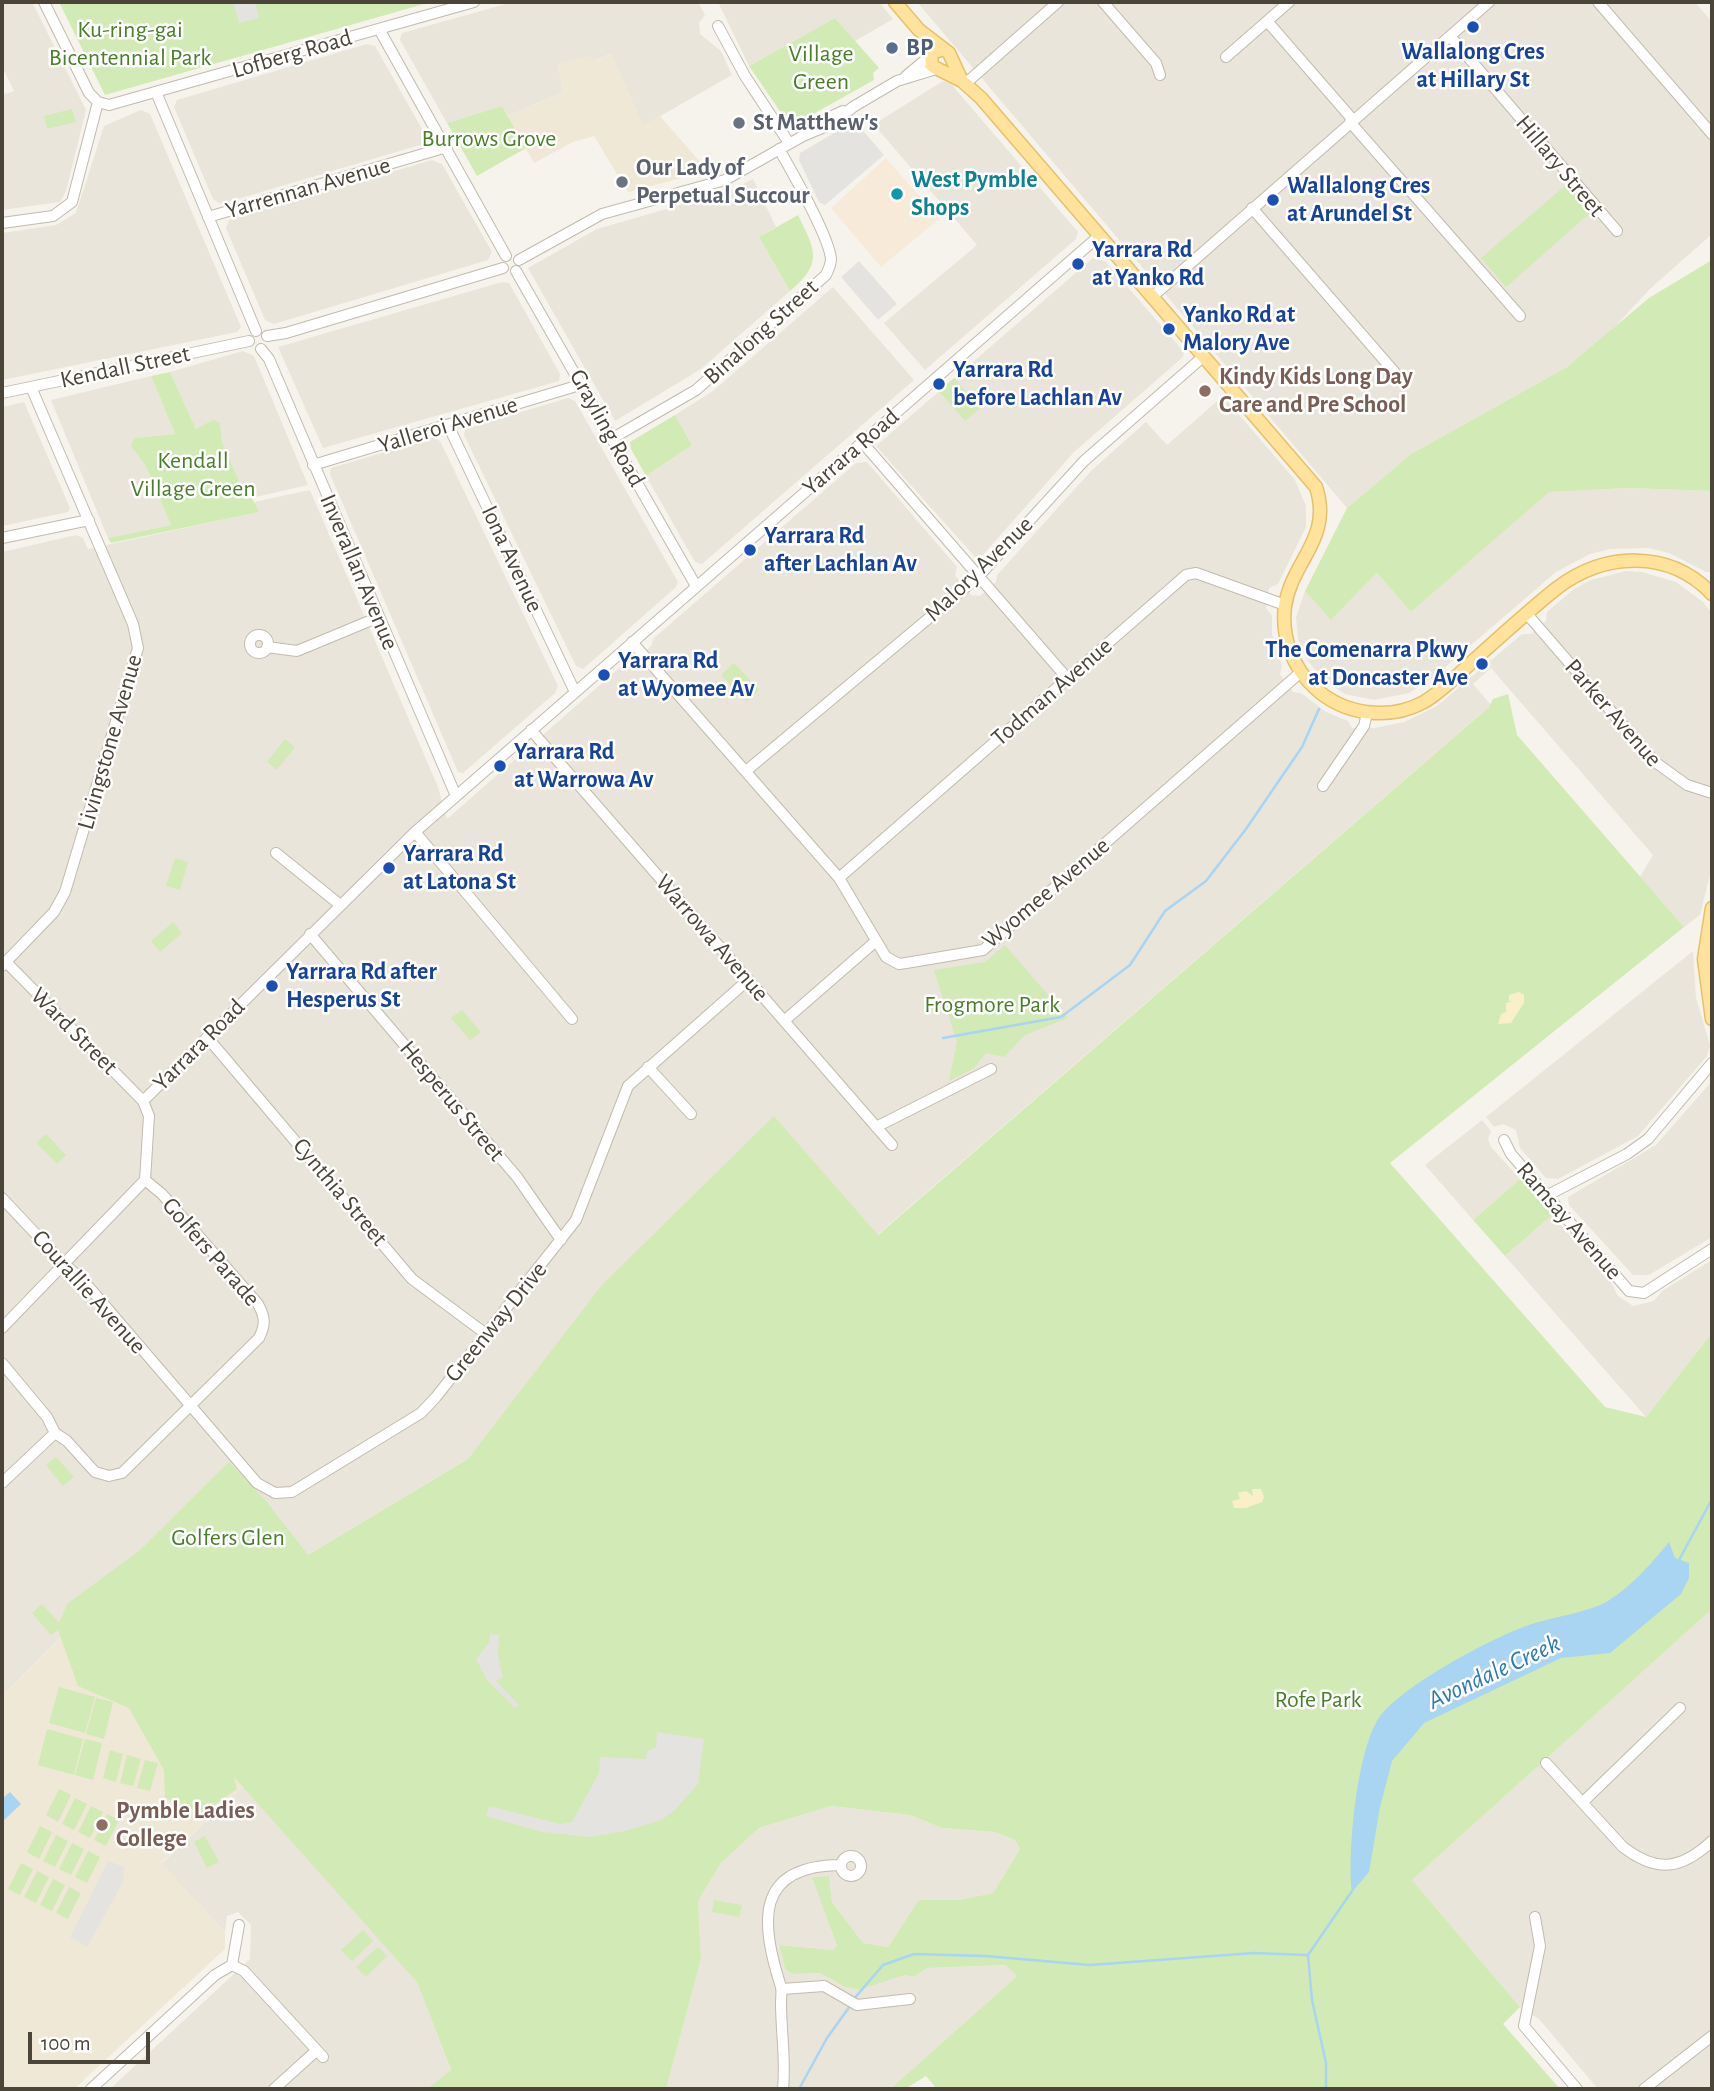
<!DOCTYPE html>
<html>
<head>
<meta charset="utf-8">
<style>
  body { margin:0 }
  #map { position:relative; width:1714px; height:2091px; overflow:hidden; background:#f6f3ec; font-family:"Alegreya Sans",sans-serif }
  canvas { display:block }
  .frame { position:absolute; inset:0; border:4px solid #4b4439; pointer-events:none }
  .scale { position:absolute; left:28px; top:2032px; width:122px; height:32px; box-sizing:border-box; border:4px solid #4b4439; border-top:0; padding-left:9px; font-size:21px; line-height:24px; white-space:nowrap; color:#4b4439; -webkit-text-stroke:5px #fff; paint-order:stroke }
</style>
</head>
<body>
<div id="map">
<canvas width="1714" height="2091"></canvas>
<div class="frame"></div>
<div class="scale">100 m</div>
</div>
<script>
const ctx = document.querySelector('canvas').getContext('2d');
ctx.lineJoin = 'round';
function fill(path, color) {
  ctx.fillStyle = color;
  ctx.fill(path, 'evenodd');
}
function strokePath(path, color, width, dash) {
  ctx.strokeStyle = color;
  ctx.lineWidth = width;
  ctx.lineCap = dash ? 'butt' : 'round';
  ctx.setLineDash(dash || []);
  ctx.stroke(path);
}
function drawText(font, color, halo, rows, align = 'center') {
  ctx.font = font + ' "Alegreya Sans",sans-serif';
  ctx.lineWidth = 5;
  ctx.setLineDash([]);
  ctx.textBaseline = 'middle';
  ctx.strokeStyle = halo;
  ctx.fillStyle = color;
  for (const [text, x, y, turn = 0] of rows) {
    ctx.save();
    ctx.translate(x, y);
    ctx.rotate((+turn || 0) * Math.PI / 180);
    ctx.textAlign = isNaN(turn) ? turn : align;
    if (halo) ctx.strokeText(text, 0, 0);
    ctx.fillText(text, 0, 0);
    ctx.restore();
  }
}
const residential = new Path2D(`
  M 2,2 L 32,2 L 86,110 L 66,191 L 60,202 L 2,210 L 2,95 L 14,91 L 2,66 Z
  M 513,2 L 698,2 L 705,15 L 699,23 L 700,34 L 721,51 L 732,75 L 643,126 L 611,54 L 593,61 L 558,64 L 563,92 L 508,116 L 502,106 L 447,123 L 400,40 L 402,33 Z
  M 718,2 L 879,2 L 893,19 L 855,41 L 835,18 L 749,66 Z
  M 917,2 L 1695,2 L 1712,22 L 1712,234 L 1651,288 L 1609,333 L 1567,367 L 1411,454 L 1347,508 Z
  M 367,44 L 375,46 L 426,136 L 423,144 L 221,204 L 213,199 L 174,107 L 177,100 Z
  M 943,81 L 951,84 L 1078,232 L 1076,239 L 925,370 L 884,323 L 977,245 L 876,127 L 879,121 Z
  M 141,110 L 150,114 L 241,327 L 237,332 L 2,380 L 2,233 L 56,225 L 76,213 L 104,126 Z
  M 432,160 L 442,164 L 492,252 L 488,260 L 274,324 L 265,320 L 226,228 L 229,220 Z
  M 753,179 L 776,227 L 759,237 L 790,291 L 701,369 L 615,421 L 528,268 L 597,229 L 729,191 Z
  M 1093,258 L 1106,262 L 1184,352 L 1183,357 L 1074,452 L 981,557 L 975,557 L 876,446 Z
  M 502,282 L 509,283 L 560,374 L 559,381 L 323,448 L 278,347 Z
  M 833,287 L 914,380 L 702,564 L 695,562 L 646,476 L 692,445 L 675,415 L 713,391 Z
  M 243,351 L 254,356 L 308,485 L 247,499 L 222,442 L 220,423 L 196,429 L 170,372 Z
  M 151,376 L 175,434 L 135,438 L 131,446 L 145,465 L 171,525 L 108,538 L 51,400 Z
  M 1223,396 L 1295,480 L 1306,506 L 1306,527 L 1278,584 L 1269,588 L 1266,608 L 1272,616 L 1272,634 L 1282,666 L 1280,674 L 1293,692 L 1301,693 L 1326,712 L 1348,721 L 1352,728 L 1374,728 L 1404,722 L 1437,706 L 1522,634 L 1531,634 L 1546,621 L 1547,612 L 1574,589 L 1591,580 L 1626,571 L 1642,572 L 1676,582 L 1703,602 L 1712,613 L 1712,866 L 1700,915 L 1684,927 L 1640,877 L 1653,855 L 1491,668 L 1473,684 L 1491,705 L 877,1235 L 774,1117 L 624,1265 L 468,1459 L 250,1590 L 84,1614 L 2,1696 L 2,552 L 76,535 L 83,538 L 88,549 L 258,512 L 254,502 L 310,490 L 438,787 L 447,819 L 625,663 L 633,662 L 651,646 L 654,638 L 856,463 L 867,462 L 957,567 L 955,575 L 971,595 L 980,596 L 996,582 L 997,575 L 1092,470 L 1146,422 L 1167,445 Z
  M 568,398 L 575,401 L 678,582 L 675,588 L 583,669 L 576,666 L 464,435 L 465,429 Z
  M 24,402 L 70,508 L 68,512 L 2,526 L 2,407 Z
  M 433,438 L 440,441 L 558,686 L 555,693 L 463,773 L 458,772 L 330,474 L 331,468 Z
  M 1628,488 L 1712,491 L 1712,572 L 1706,572 L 1669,553 L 1649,548 L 1610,549 L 1590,554 L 1556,572 L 1435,676 L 1409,693 L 1374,700 L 1345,694 L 1322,679 L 1306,658 L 1298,639 L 1296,617 L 1305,591 L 1332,619 L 1377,573 L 1411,612 L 1548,492 Z
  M 1693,951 L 1696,998 L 1710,1045 L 1707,1056 L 1638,1136 L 1558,1179 L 1546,1178 L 1520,1148 L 1516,1130 L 1503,1124 L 1494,1127 L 1486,1117 Z
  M 1712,1081 L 1712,1237 L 1649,1275 L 1633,1275 L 1569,1205 L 1568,1197 L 1656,1145 Z
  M 1482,1120 L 1491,1131 L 1488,1139 L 1491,1147 L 1520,1179 L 1473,1220 L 1425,1165 Z
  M 1552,1215 L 1611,1283 L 1618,1296 L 1633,1306 L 1654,1301 L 1662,1291 L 1712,1260 L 1712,1333 L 1646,1417 L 1505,1256 Z
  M 1712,1609 L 1712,2089 L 1598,2089 L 1539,2019 L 1520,2007 L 1412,1880 Z
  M 243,1786 L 417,1981 L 451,2071 L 427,2089 L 110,2089 L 250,1959 L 251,1925 L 238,1912 L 227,1916 L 225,1932 L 161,1864 Z
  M 831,1806 L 910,1815 L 942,1828 L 995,1832 L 1015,1840 L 1020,1849 L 993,1893 L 959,1900 L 919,1901 L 888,1947 L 863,1943 L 832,1902 L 829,1876 L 813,1877 L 837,1947 L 834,1950 L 779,1945 L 785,1969 L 792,1974 L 820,1973 L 845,1987 L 859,1990 L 905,1975 L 914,1977 L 927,1968 L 1007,1965 L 1017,1976 L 890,2089 L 666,2089 L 701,1959 L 698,1901 L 721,1863 L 759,1828 Z`);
const commercial = new Path2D(`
  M 886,158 L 939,219 L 881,267 L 831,208 Z`);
const education = new Path2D(`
  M 612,54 L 643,125 L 660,116 L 708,171 L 628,192 L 594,136 L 573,142 L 534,163 L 508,116 L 563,92 L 558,64 L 590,56 L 593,61 Z
  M 85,1614 L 243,1786 L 161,1863 L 225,1932 L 225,1949 L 74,2089 L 2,2089 L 2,1696 Z`);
const green = new Path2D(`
  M 59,2 L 431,2 L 105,95 Z
  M 835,18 L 879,68 L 873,73 L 874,80 L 797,123 L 788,123 L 749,66 Z
  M 502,106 L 526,148 L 477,176 L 447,123 Z
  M 72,109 L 76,122 L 47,129 L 44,116 Z
  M 1566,185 L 1590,213 L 1506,287 L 1481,258 Z
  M 798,215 C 815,250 824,263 790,291 L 759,237 Z
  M 1712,260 L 1712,491 L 1628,488 L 1549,492 L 1411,612 L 1377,573 L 1331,620 L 1305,591 L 1347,508 L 1411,454 L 1567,367 L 1649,298 Z
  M 170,372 L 196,429 L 213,420 L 220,423 L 222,442 L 247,499 L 252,498 L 259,512 L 111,543 L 108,538 L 171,525 L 145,465 L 131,446 L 134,438 L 175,434 L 151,376 Z
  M 954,378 L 980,408 L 965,421 L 939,391 Z
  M 675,415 L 692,445 L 646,476 L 631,449 L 630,442 Z
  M 734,663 L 759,690 L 747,702 L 721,675 Z
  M 1508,694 L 1517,735 L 1684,927 L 1390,1163 L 1605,1407 L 1646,1417 L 1712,1333 L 1712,1609 L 1412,1880 L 1520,2007 L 1503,2024 L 1560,2089 L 937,2089 L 926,2076 L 905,2089 L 890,2089 L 1017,1976 L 1006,1965 L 927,1968 L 914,1977 L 905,1975 L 859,1990 L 845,1987 L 820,1973 L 792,1974 L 785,1969 L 779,1945 L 833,1950 L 837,1946 L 812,1877 L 829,1876 L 832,1902 L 863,1943 L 888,1947 L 919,1900 L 959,1900 L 993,1893 L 1020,1849 L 1015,1840 L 995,1832 L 942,1828 L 910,1815 L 831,1806 L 759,1828 L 721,1863 L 698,1901 L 701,1959 L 666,2089 L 427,2089 L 451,2070 L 417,1982 L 234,1777 L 237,1789 L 202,1814 L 165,1798 L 164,1770 L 129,1708 L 78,1686 L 58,1630 L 51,1635 L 32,1613 L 42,1604 L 59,1623 L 67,1604 L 139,1551 L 229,1462 L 266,1501 L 308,1555 L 468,1459 L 602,1285 L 774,1116 L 878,1235 L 1489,707 L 1493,699 Z
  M 285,739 L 295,747 L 277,770 L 267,762 Z
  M 175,858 L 188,862 L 180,890 L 166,886 Z
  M 173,922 L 182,933 L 160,952 L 151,941 Z
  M 1005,945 L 1068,1018 L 1025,1035 L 1004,1057 L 986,1053 L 974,1068 L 949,1081 L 957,1042 L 934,970 L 985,962 Z
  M 462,1010 L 481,1032 L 470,1040 L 451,1018 Z
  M 46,1134 L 66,1155 L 57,1164 L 36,1143 Z
  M 1520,1179 L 1552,1215 L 1505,1256 L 1473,1220 Z
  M 56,1457 L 74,1477 L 63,1486 L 46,1465 Z
  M 59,1687 L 95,1697 L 85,1733 L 49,1723 Z
  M 96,1698 L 113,1702 L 104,1739 L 86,1734 Z
  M 47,1729 L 83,1739 L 74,1775 L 38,1765 Z
  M 85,1739 L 102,1743 L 93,1780 L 75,1775 Z
  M 110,1750 L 123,1754 L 116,1782 L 103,1778 Z
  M 127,1755 L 141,1759 L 133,1786 L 120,1783 Z
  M 145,1760 L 158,1763 L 150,1791 L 137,1788 Z
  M 59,1789 L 71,1795 L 58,1822 L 46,1815 Z
  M 75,1798 L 87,1804 L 74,1830 L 62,1824 Z
  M 91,1806 L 103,1812 L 90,1838 L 78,1832 Z
  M 107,1814 L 119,1820 L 106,1846 L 94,1840 Z
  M 40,1826 L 52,1832 L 39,1859 L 27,1852 Z
  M 56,1835 L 68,1841 L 55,1867 L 43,1861 Z
  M 205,1836 L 219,1862 L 207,1868 L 194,1842 Z
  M 72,1843 L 84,1849 L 71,1875 L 59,1869 Z
  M 88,1851 L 100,1857 L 87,1883 L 75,1877 Z
  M 21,1863 L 33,1869 L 20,1895 L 8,1889 Z
  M 37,1871 L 49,1877 L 36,1903 L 24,1897 Z
  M 53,1879 L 65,1885 L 52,1911 L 40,1905 Z
  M 69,1887 L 81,1893 L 68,1919 L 56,1913 Z
  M 714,1900 L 742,1905 L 739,1917 L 712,1912 Z
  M 363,1930 L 373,1941 L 352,1961 L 341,1950 Z
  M 378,1947 L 387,1956 L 366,1977 L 356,1967 Z`);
const sand = new Path2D(`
  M 1519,992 L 1524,995 L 1524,1003 L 1511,1023 L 1498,1024 L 1501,1014 L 1506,1012 L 1506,1003 L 1514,1001 L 1509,1001 L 1509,995 Z
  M 1252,1489 L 1261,1489 L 1264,1497 L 1262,1502 L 1246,1508 L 1234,1508 L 1232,1501 L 1240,1499 L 1238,1493 L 1246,1491 L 1253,1496 Z`);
const parking = new Path2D(`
  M 233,2 L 255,2 L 259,18 L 239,23 Z
  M 851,123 L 858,125 L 884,155 L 825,205 L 819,202 L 799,160 L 800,153 Z
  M 859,261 L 897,304 L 878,320 L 841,277 Z
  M 490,1634 L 499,1635 L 498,1656 L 503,1677 L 496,1681 L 519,1705 L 515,1708 L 487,1680 L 476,1659 L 489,1642 Z
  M 657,1732 L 704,1739 L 698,1784 L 675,1810 L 661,1820 L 625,1831 L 590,1837 L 542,1832 L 486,1816 L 489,1806 L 560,1824 L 572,1822 L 599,1773 L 600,1757 L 646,1759 L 647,1751 L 656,1748 Z
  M 108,1861 L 124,1867 L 123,1882 L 87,1947 L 70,1937 Z`);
const water = new Path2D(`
  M 1669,1542 L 1675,1558 L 1689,1563 L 1689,1578 L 1681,1594 L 1610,1653 L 1561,1658 L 1424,1723 L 1392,1761 L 1380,1807 L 1369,1872 L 1352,1892 C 1347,1854 1357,1745 1381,1715 C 1406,1684 1488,1640 1526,1626 C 1548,1618 1590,1612 1608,1601 C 1631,1587 1652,1563 1669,1542 Z
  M 10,1792 L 21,1804 L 2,1822 L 2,1799 Z`);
const stream = new Path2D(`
  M 943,1038 L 1061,1017 L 1130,965 L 1165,911 L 1206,881 L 1246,829 L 1302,747 L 1319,709
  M 1678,1562 L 1712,1499
  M 853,2000 L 883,1965 L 914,1954 L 985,1956 L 1090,1965 L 1254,1953 L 1307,1955
  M 799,2089 L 827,2038 L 850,2006
  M 1326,2089 L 1326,2063 L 1312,2000 L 1308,1955 L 1352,1891`);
const minor = new Path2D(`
  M 44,2 L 89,93 L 98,102 L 109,105 L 474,2
  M 1103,2 L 1156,63 L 1160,75
  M 1598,2 L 1712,134
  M 1267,21 L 1353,120
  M 718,26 L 745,76 L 789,143
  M 379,29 L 506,256
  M 1450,36 L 1617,231
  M 1226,57 L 1289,2
  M 906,76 L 929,57
  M 965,84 L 1058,2
  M 156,92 L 256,331
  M 1350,122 L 1520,316
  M 803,136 L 813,125 L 843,111
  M 1252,208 L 1404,383
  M 208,217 L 447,147
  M 2,223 L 53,216 L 72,202 L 98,102
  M 519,260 L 602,214 L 725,180 L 803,136 L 832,124 L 853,107 L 897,81 L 936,69
  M 516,271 L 696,586
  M 1152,297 L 1489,2
  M 267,336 L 286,333 L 503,268
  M 261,349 L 269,359 L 456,796
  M 2,393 L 249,341
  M 448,425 L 575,692
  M 613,438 L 696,390 L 826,275 C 828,270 831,265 831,259 C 829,236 792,172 779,149
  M 862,442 L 1067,678
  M 313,465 L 583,384
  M 2,538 L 89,520
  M 1527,614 L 1655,762 L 1687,785 L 1712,793
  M250 644a9 9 0 1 1 18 0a9 9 0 1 1-18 0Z
  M 632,642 L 839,878 L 886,957 L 899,964 L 906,963 L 983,950 L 1301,672
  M 267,647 L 297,651 L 379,617
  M 531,730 L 892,1145
  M 746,771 L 978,577 L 1084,461 L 1204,356
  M 1323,786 L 1364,726 L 1367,713
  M 415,832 L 572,1019
  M 276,853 L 339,904
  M 839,878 L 1186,575 L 1196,573 L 1285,605
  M 310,934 L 517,1177 L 561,1240
  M 2,966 L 54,912 L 65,892 L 138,648 L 133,624 L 31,387
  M 784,1021 L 876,941
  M 207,1037 L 412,1279 L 486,1334
  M 648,1067 L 691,1114
  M 143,1101 L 415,832 L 1099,236
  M 876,1127 L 991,1069
  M 1504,1140 L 1511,1154 L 1629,1291 L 1644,1293 L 1712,1249
  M 1548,1195 L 1627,1154 L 1648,1139 L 1712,1063
  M 2,1198 L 64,1264 L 82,1279 L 257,1483 L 275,1493 L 292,1492 L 421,1413 L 436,1397 L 576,1220 L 628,1086 L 748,980
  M 2,1328 L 145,1180 L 149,1116 L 143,1101 L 6,962
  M 2,1363 L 47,1417 L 55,1433 L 67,1441 L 95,1472 L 109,1476 L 122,1473 L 259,1338 C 266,1324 265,1317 258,1304 L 162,1194 L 145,1180
  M 2,1483 L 55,1433
  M 1546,1763 L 1623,1847 C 1657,1873 1681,1870 1712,1841
  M 1584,1801 L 1680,1708
  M841 1866a10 10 0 1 1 20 0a10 10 0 1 1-20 0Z
  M 1535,1917 L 1540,1946 L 1524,2026 L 1577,2089
  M 232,1965 L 244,1971 L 323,2057
  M 232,1965 L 239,1925
  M 782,1989 L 824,1986 L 857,2005 L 910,1999
  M 91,2089 L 215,1975 L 232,1965
  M 274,2089 L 316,2051
  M 783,2089 C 786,2060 781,2032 781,2003 C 781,1998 782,1992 781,1987 C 761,1924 753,1866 840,1865
  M 1644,2089 L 1712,2036`);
const major = new Path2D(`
  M 895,2 L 919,30 L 949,53 L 962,81
  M 944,49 L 931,53 L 932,66 L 962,81 L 981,98 L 1316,487 C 1333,539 1292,560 1285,606 C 1281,637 1293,668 1315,688 C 1344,715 1389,721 1424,702 C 1442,691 1458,675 1473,661 C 1501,636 1528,611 1557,588 C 1605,552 1669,549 1712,594
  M 1712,908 L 1704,959 L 1712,1019`);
const markers = [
  [1473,27,7,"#1a4fb4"],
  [892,48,7,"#5c6f8a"],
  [739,123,7,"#6b7280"],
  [622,182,7,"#6b7280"],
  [897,194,7,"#0f9aa8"],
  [1273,200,7,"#1a4fb4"],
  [1078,264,7,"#1a4fb4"],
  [1169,329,7,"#1a4fb4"],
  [939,384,7,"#1a4fb4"],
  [1205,391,7,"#8d6e63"],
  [750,550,7,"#1a4fb4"],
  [1482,664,7,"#1a4fb4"],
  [604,675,7,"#1a4fb4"],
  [500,766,7,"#1a4fb4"],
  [389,868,7,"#1a4fb4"],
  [272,986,7,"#1a4fb4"],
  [102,1825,7,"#8d6e63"]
];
const parkNames = [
  ["Ku-ring-gai",130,30],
  ["Bicentennial Park",130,58],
  ["Village",821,54],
  ["Green",821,82],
  ["Burrows Grove",489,139],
  ["Kendall",193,461],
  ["Village Green",193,489],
  ["Frogmore Park",992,1005],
  ["Golfers Glen",228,1538],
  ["Rofe Park",1318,1700]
];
const serviceNames = [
  ["BP",906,48]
];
const transitNames = [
  ["Wallalong Cres",1473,52,"center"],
  ["at Hillary St",1473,80,"center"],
  ["Wallalong Cres",1287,186],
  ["at Arundel St",1287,214],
  ["Yarrara Rd",1092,250],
  ["at Yanko Rd",1092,278],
  ["Yanko Rd at",1183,315],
  ["Malory Ave",1183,343],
  ["Yarrara Rd",953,370],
  ["before Lachlan Av",953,398],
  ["Yarrara Rd",764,536],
  ["after Lachlan Av",764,564],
  ["The Comenarra Pkwy",1468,650,"right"],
  ["at Doncaster Ave",1468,678,"right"],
  ["Yarrara Rd",618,661],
  ["at Wyomee Av",618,689],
  ["Yarrara Rd",514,752],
  ["at Warrowa Av",514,780],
  ["Yarrara Rd",403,854],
  ["at Latona St",403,882],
  ["Yarrara Rd after",286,972],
  ["Hesperus St",286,1000]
];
const streetNames = [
  ["Lofberg Road",292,54,-16],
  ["Hillary Street",1560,166,50],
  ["Yarrennan Avenue",308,188,-16],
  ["Binalong Street",761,332,-42],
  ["Kendall Street",125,367,-12],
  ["Yalleroi Avenue",448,425,-17],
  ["Grayling Road",607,428,61],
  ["Yarrara Road",851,452,-41],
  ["Iona Avenue",512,559,65],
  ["Malory Avenue",979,569,-44],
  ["Inverallan Avenue",359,572,67],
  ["Todman Avenue",1052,692,-41],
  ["Parker Avenue",1613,713,49],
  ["Livingstone Avenue",110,742,-74],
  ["Wyomee Avenue",1046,893,-40],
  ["Warrowa Avenue",712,938,49],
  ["Ward Street",74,1031,45],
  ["Yarrara Road",199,1045,-45],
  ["Hesperus Street",452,1101,50],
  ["Cynthia Street",340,1192,50],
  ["Ramsay Avenue",1569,1221,49],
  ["Golfers Parade",211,1252,49],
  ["Courallie Avenue",89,1292,48],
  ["Greenway Drive",496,1322,-51]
];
const worshipNames = [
  ["St Matthew's",753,123],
  ["Our Lady of",636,168],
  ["Perpetual Succour",636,196]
];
const cultureNames = [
  ["West Pymble",911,180],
  ["Shops",911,208]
];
const educationNames = [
  ["Kindy Kids Long Day",1219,377],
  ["Care and Pre School",1219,405],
  ["Pymble Ladies",116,1811],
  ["College",116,1839]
];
const waterNames = [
  ["Avondale Creek",1494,1672,-25]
];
fill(residential, '#eae5da');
fill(commercial, '#f7ead8');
fill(education, '#efe8d6');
fill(green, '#d2eab5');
fill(sand, '#f9efc9');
fill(parking, '#e5e3e0');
fill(water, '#a9d4f2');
strokePath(stream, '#a9d4f2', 2.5);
strokePath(minor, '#c2bbae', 12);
strokePath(major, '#e6c16a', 15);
strokePath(minor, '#fff', 10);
strokePath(major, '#ffe39c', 12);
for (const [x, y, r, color] of markers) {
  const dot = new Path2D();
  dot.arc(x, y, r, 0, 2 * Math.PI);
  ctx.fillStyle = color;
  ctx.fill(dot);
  strokePath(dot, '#fff', 2.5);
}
drawText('24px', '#4a7f2a', '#fff', parkNames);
drawText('bold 24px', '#4e5e75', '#fff', serviceNames, 'left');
drawText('bold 24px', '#164399', '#fff', transitNames, 'left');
drawText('24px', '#4b4439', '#fff', streetNames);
drawText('bold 24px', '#5b616d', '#fff', worshipNames, 'left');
drawText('bold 24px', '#0d838f', '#fff', cultureNames, 'left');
drawText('bold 24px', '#785e54', '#fff', educationNames, 'left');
drawText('italic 26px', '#2e7ab2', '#fff', waterNames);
</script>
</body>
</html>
